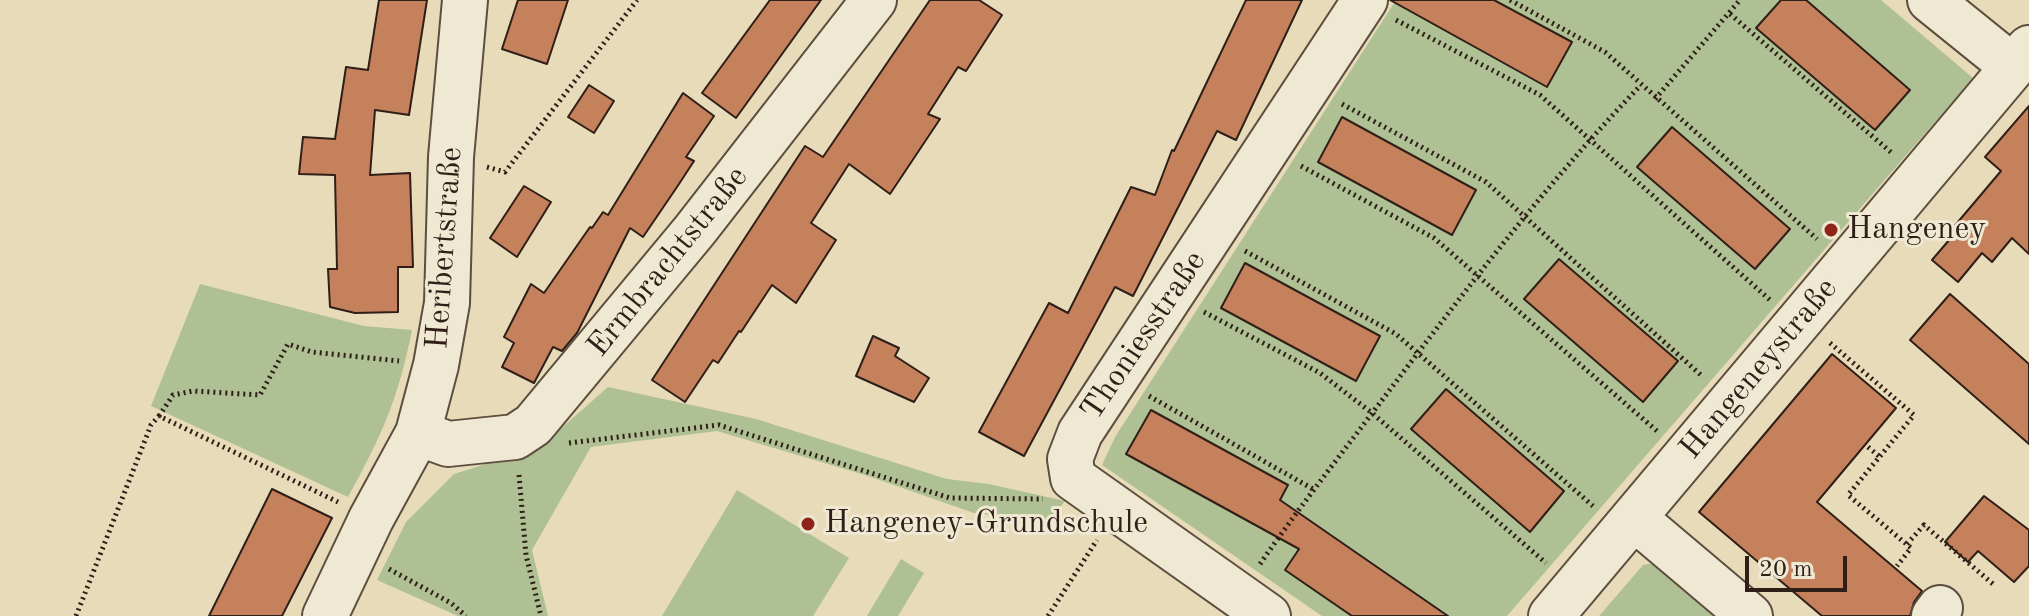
<!DOCTYPE html>
<html>
<head>
<meta charset="utf-8">
<style>
  body { margin:0 }
  #map { position:relative; width:2029px; height:616px; overflow:hidden; background:#e7dbb9; font-family:"Old Standard TT",serif }
  canvas { display:block }
  .scale { position:absolute; left:1745px; top:556px; width:102px; height:36px; box-sizing:border-box; border:4px solid #2f1f18; border-top:0; padding-left:10px; font-size:24px; line-height:28px; white-space:nowrap; color:#2f1f18; -webkit-text-stroke:6px #efe8d2; paint-order:stroke }
</style>
</head>
<body>
<div id="map">
<canvas width="2029" height="616"></canvas>
<div class="scale">20 m</div>
</div>
<script>
const ctx = document.querySelector('canvas').getContext('2d');
ctx.lineJoin = 'round';
function fill(path, color) {
  ctx.fillStyle = color;
  ctx.fill(path, 'evenodd');
}
function strokePath(path, color, width, dash) {
  ctx.strokeStyle = color;
  ctx.lineWidth = width;
  ctx.lineCap = dash ? 'butt' : 'round';
  ctx.setLineDash(dash || []);
  ctx.stroke(path);
}
function drawText(font, color, halo, rows, align = 'center') {
  ctx.font = font + ' "Old Standard TT",serif';
  ctx.lineWidth = 6;
  ctx.setLineDash([]);
  ctx.textBaseline = 'middle';
  ctx.strokeStyle = halo;
  ctx.fillStyle = color;
  for (const [text, x, y, turn = 0] of rows) {
    ctx.save();
    ctx.translate(x, y);
    ctx.rotate((+turn || 0) * Math.PI / 180);
    ctx.textAlign = isNaN(turn) ? turn : align;
    if (halo) ctx.strokeText(text, 0, 0);
    ctx.fillText(text, 0, 0);
    ctx.restore();
  }
}
const green = new Path2D(`
  M 1396,0 L 1881,0 L 1973,78 L 1507,616 L 1322,616 L 1102,465 L 1115,437 Z
  M 200,284 L 364,326 L 412,330 C 398,400 382,435 348,497 L 151,406 Z
  M 608,387 L 756,419 L 947,479 L 989,484 L 1065,501 L 1049,522 L 974,513 L 868,476 L 717,431 L 591,447 L 532,550 L 548,616 L 458,616 L 377,580 L 406,522 L 454,474 L 540,447 Z
  M 737,490 L 849,558 L 813,616 L 662,616 Z
  M 901,559 L 924,573 L 898,616 L 867,616 Z
  M 1653,563 L 1719,616 L 1599,616 L 1643,565 Z`);
const building = new Path2D(`
  M 379,0 L 427,0 L 409,115 L 375,110 L 370,175 L 410,173 L 413,267 L 398,267 L 398,312 L 355,313 L 330,307 L 328,269 L 337,269 L 335,175 L 299,174 L 303,137 L 335,139 L 346,67 L 368,70 Z
  M 518,0 L 568,0 L 547,64 L 502,49 Z
  M 770,0 L 821,0 L 736,118 L 702,93 Z
  M 930,0 L 979,0 L 1002,15 L 966,71 L 958,67 L 928,114 L 940,119 L 890,194 L 849,164 L 811,223 L 836,240 L 796,303 L 772,285 L 741,332 L 739,331 L 718,363 L 713,360 L 685,402 L 652,380 L 805,146 L 823,157 Z
  M 1246,0 L 1302,0 L 1236,140 L 1217,131 L 1133,296 L 1115,287 L 1024,456 L 979,432 L 1049,303 L 1068,313 L 1131,187 L 1155,195 L 1172,150 L 1174,151 Z
  M 1390,0 L 1494,0 L 1572,42 L 1547,87 Z
  M 1781,0 L 1806,0 L 1910,90 L 1875,130 L 1756,28 Z
  M 589,85 L 614,101 L 594,133 L 568,117 Z
  M 683,93 L 714,116 L 686,157 L 694,161 L 677,187 L 643,237 L 630,228 L 577,333 L 562,351 L 553,347 L 534,383 L 502,367 L 514,343 L 504,337 L 531,284 L 544,293 L 590,227 L 592,228 L 603,212 L 608,215 Z
  M 2029,106 L 2029,254 L 2012,238 L 1992,262 L 1982,253 L 1958,282 L 1932,260 L 1956,232 L 1952,229 L 2001,171 L 1985,157 Z
  M 1342,117 L 1476,190 L 1452,235 L 1318,162 Z
  M 1672,127 L 1790,229 L 1755,269 L 1637,167 Z
  M 524,186 L 551,202 L 517,257 L 490,238 Z
  M 1559,259 L 1678,361 L 1643,402 L 1524,299 Z
  M 1245,263 L 1380,336 L 1356,381 L 1221,308 Z
  M 1950,294 L 2029,364 L 2029,444 L 1910,340 Z
  M 873,336 L 899,348 L 895,356 L 929,378 L 914,402 L 856,376 Z
  M 1832,354 L 1896,408 L 1817,502 L 1922,591 L 1914,602 L 1910,616 L 1822,616 L 1699,512 Z
  M 1446,389 L 1564,491 L 1530,532 L 1411,429 Z
  M 1151,410 L 1288,485 L 1280,500 L 1448,616 L 1352,616 L 1285,570 L 1299,549 L 1126,454 Z
  M 272,489 L 332,518 L 282,616 L 209,616 Z
  M 1984,496 L 2029,530 L 2029,566 L 2014,582 L 1978,551 L 1968,562 L 1945,542 Z`);
const path = new Path2D(`
  M 1510,0 L 1605,52 L 1817,239
  M 1730,14 L 1893,154
  M 1396,20 L 1540,95 L 1770,300
  M 1655,99 L 1740,0
  M 1342,104 L 1486,182 L 1702,376
  M 1301,166 L 1434,238 L 1657,431
  M 487,167 L 505,172 L 637,0
  M 1245,251 L 1396,334 L 1593,506
  M 1204,312 L 1320,373 L 1372,413 L 1546,563
  M 1830,343 L 1914,415 L 1848,495 L 1911,548 L 1897,566
  M 1149,396 L 1313,489
  M 159,416 L 173,395 L 193,391 L 260,395 L 288,344 L 312,352 L 399,361
  M 569,443 L 719,425 L 950,498 L 1043,499
  M 1868,447 L 1880,457
  M 519,475 L 526,555 L 541,616
  M 1907,544 L 1924,525 L 1993,584
  M 1260,564 C 1296,512 1335,462 1373,412 C 1458,300 1543,187 1640,86
  M 389,569 L 451,603 L 466,616
  M 76,616 L 151,425 L 159,416 L 338,502
  M 1048,616 L 1097,540`);
const minor = new Path2D(`
  M 1930,0 L 2013,67
  M 418,433 L 448,444 L 515,437 L 533,425 L 695,230 L 874,0
  M 1634,518 L 1750,616
  M 325,616 L 371,519 L 418,433 L 436,365 L 447,303 L 451,157 L 465,0
  M 1268,616 L 1073,478 L 1070,459 L 1080,433 L 1365,0
  M 1551,616 L 2029,48
  M 1934,616 L 1940,608`);
const markers = [
  [1831,230,8,"#8f2418"],
  [808,524,8,"#8f2418"]
];
const poiNames = [
  ["Hangeney",1847,230],
  ["Hangeney-Grundschule",824,524]
];
const streetNames = [
  ["Heribertstraße",445,248,-86],
  ["Ermbrachtstraße",668,262,-51],
  ["Thoniesstraße",1144,336,-56],
  ["Hangeneystraße",1759,369,-50]
];
fill(green, '#afc194');
fill(building, '#c4815c');
strokePath(building, '#2f1f18', 2);
strokePath(minor, '#5d4e40', 48);
strokePath(path, '#2f1f18', 5, [2, 4]);
strokePath(minor, '#efe8d2', 44);
for (const [x, y, r, color] of markers) {
  const dot = new Path2D();
  dot.arc(x, y, r, 0, 2 * Math.PI);
  ctx.fillStyle = color;
  ctx.fill(dot);
  strokePath(dot, '#efe8d2', 3);
}
drawText('32px', '#2f1f18', '#efe8d2', poiNames, 'left');
drawText('32px', '#2f1f18', '#efe8d2', streetNames);
</script>
</body>
</html>
